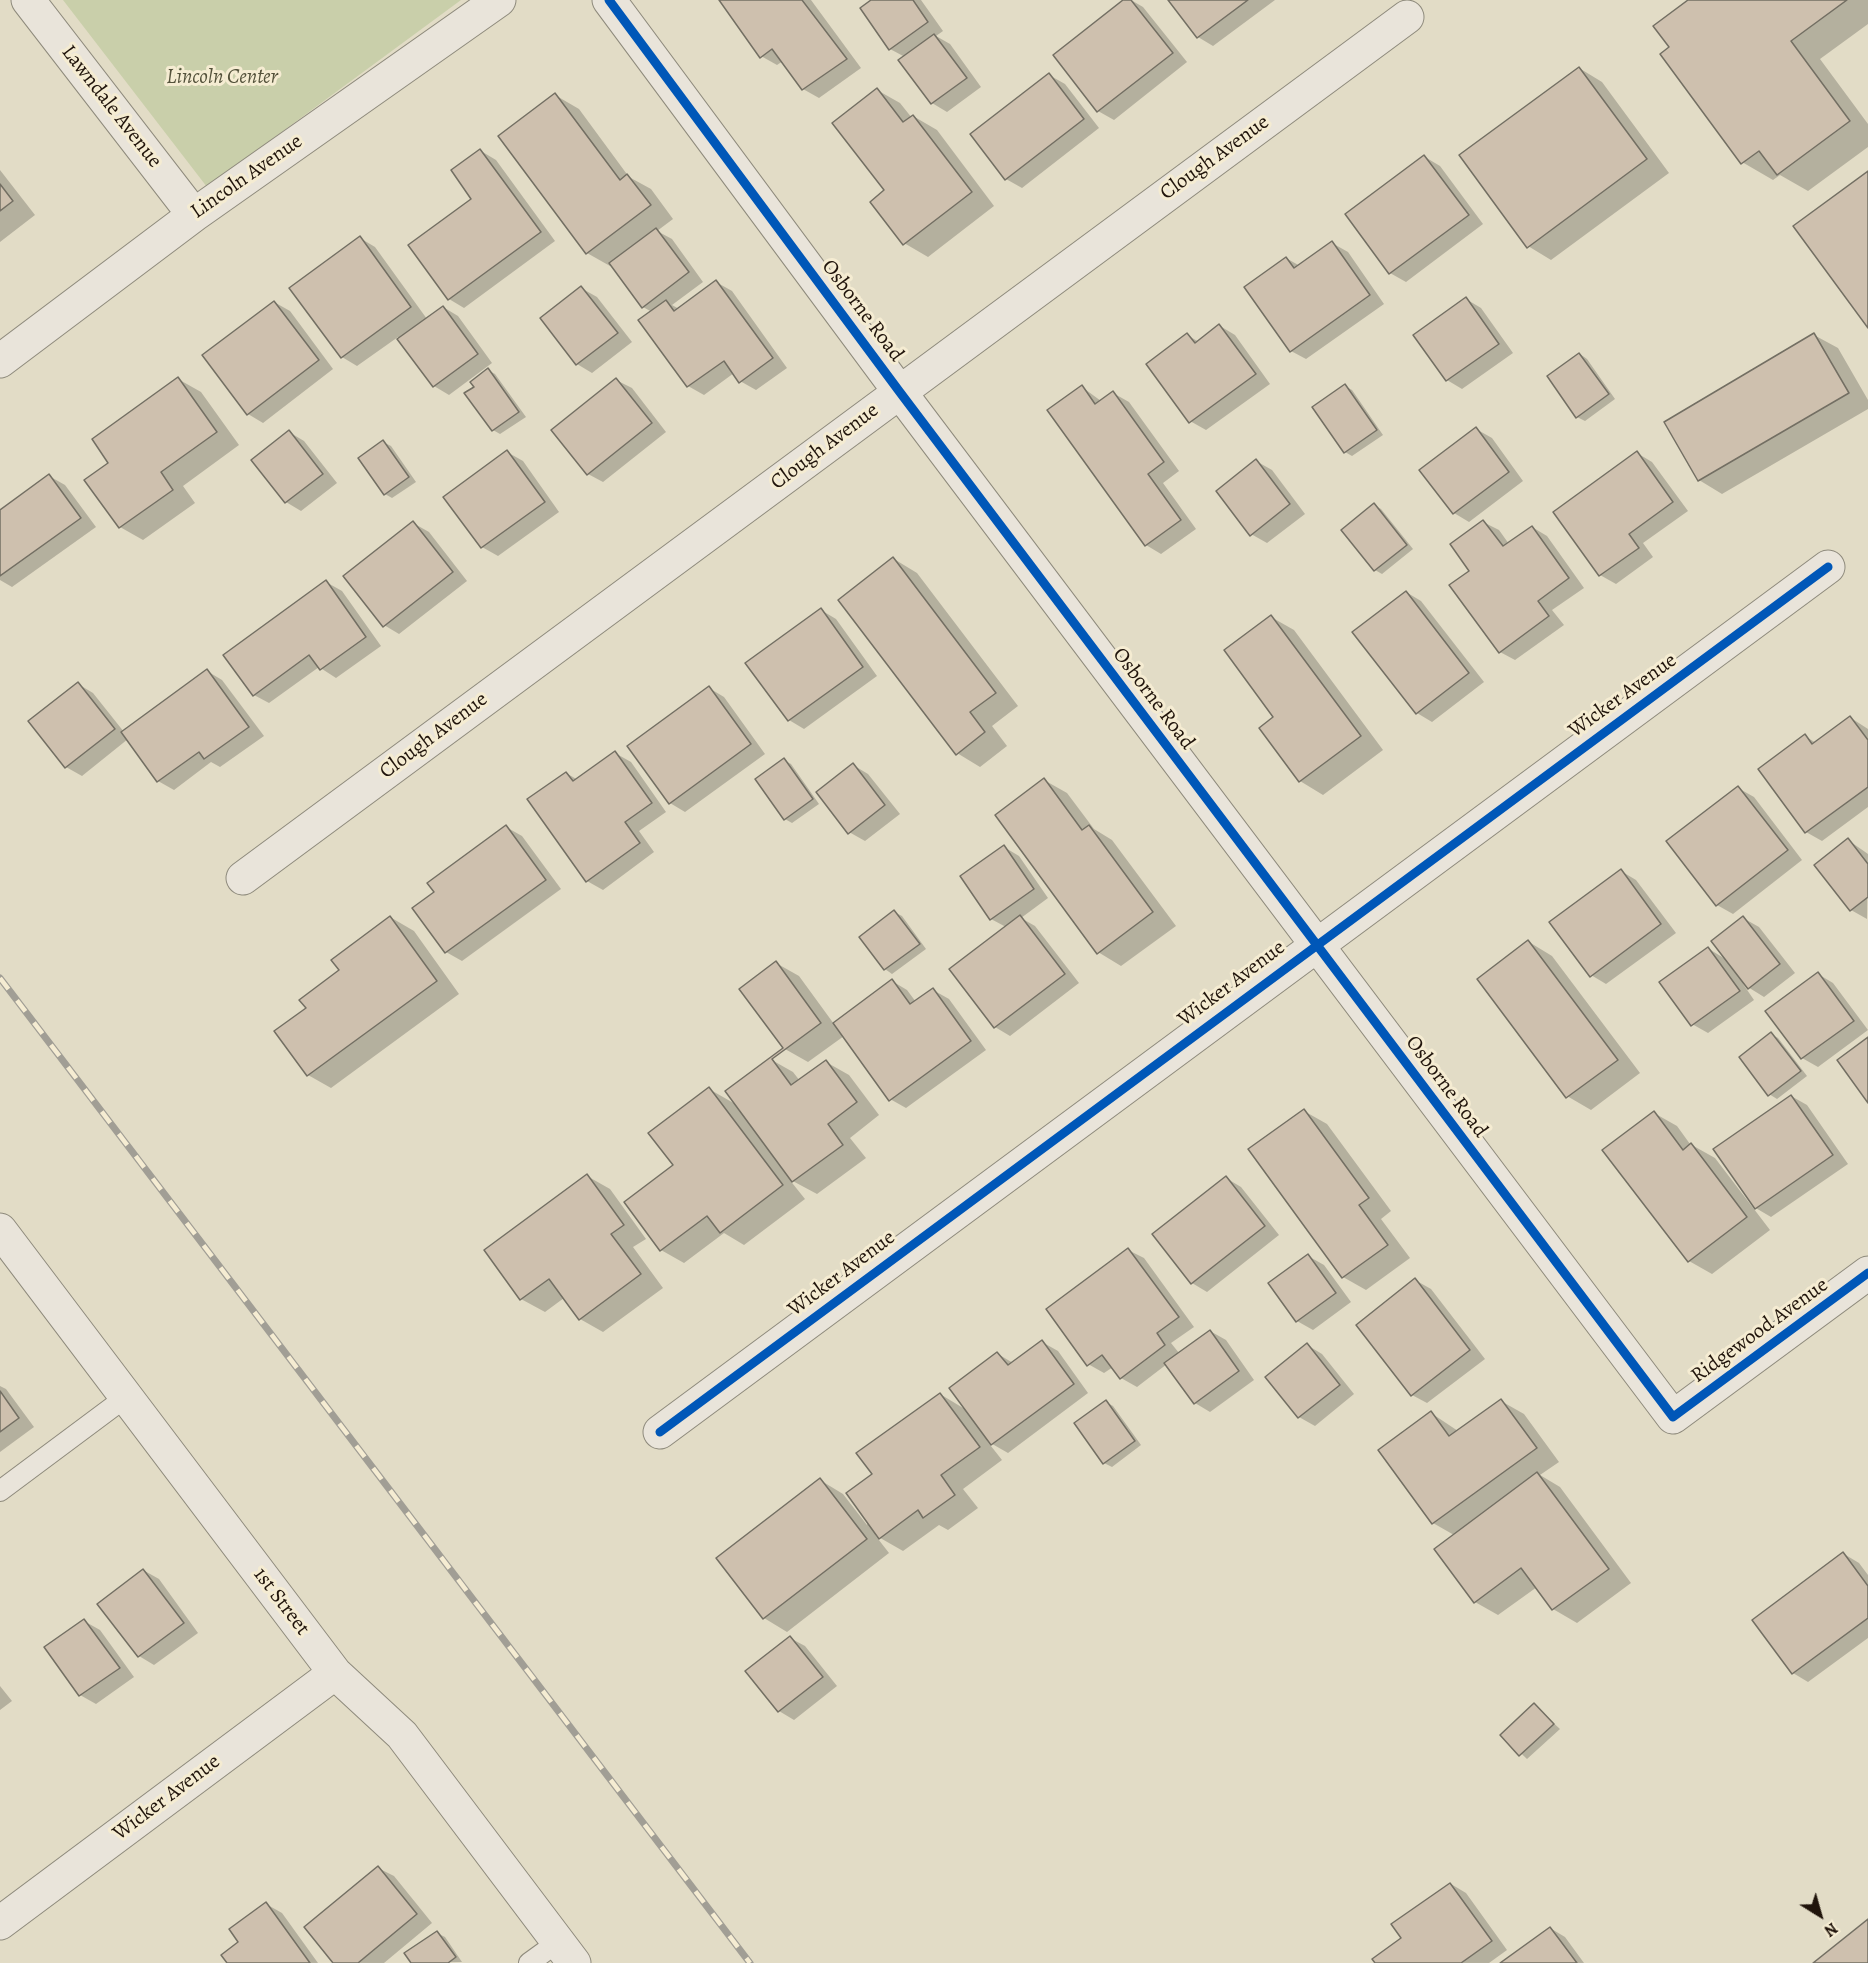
<!DOCTYPE html>
<html>
<head>
<meta charset="utf-8">
<style>
  body { margin:0 }
  #map { position:relative; width:1868px; height:1963px; overflow:hidden; background:#e2dcc6; font-family:Alegreya,serif }
  canvas { display:block }
  .north { position:absolute; left:1790px; top:1885px; width:60px; height:60px; -webkit-text-stroke:4px #f5ecd2; paint-order:stroke; rotate:143deg; font-size:16px; font-weight:700; line-height:24px; text-align:center; color:#20140b }
  .north::after { content:''; display:block; margin:auto; width:21px; height:27px; background:#20140b; clip-path:polygon(50% 0,100% 100%,50% 72%,0 100%) }
</style>
</head>
<body>
<div id="map">
<canvas width="1868" height="1963"></canvas>
<div class="north">N</div>
</div>
<script>
const ctx = document.querySelector('canvas').getContext('2d');
ctx.lineJoin = 'round';
function fill(path, color) {
  ctx.fillStyle = color;
  ctx.fill(path, 'evenodd');
}
function strokePath(path, color, width, dash) {
  ctx.strokeStyle = color;
  ctx.lineWidth = width;
  ctx.lineCap = dash ? 'butt' : 'round';
  ctx.setLineDash(dash || []);
  ctx.stroke(path);
}
function drawText(font, color, halo, rows, align = 'center') {
  ctx.font = font + ' Alegreya,serif';
  ctx.lineWidth = 6;
  ctx.setLineDash([]);
  ctx.textBaseline = 'middle';
  ctx.strokeStyle = halo;
  ctx.fillStyle = color;
  for (const [text, x, y, turn = 0] of rows) {
    ctx.save();
    ctx.translate(x, y);
    ctx.rotate((+turn || 0) * Math.PI / 180);
    ctx.textAlign = isNaN(turn) ? turn : align;
    if (halo) ctx.strokeText(text, 0, 0);
    ctx.fillText(text, 0, 0);
    ctx.restore();
  }
}
const green = new Path2D(`
  M 63,0 L 461,0 L 207,187 Z`);
const shadow = new Path2D(`
  M 720,0 L 811,0 L 861,68 L 819,98 L 803,89 L 783,61 L 777,65 L 761,56 Z
  M 873,0 L 921,0 L 943,31 L 936,36 L 950,44 L 981,87 L 947,112 L 932,103 L 905,57 L 890,49 Z
  M 1125,0 L 1131,0 L 1143,7 L 1187,62 L 1114,120 L 1098,111 Z
  M 1170,0 L 1275,0 L 1213,46 L 1198,37 Z
  M 1691,0 L 1868,0 L 1868,24 L 1820,59 L 1868,124 L 1868,147 L 1808,191 L 1780,175 L 1773,180 L 1742,162 L 1671,47 Z
  M 1579,68 L 1602,82 L 1669,173 L 1551,260 L 1528,246 Z
  M 1049,75 L 1065,84 L 1099,128 L 1022,188 L 1006,179 L 972,134 Z
  M 877,90 L 900,103 L 912,118 L 913,116 L 937,130 L 994,206 L 928,257 L 904,243 L 886,190 Z
  M 555,95 L 579,109 L 629,177 L 651,189 L 673,219 L 657,231 L 672,239 L 703,282 L 672,305 L 679,309 L 716,282 L 732,291 L 787,368 L 756,390 L 740,381 L 734,373 L 704,395 L 688,386 L 640,320 L 652,312 L 643,307 L 612,265 L 610,266 L 587,253 Z
  M 481,151 L 496,160 L 555,241 L 464,308 L 449,299 L 473,199 Z
  M 1425,157 L 1440,166 L 1483,224 L 1406,282 L 1390,273 Z
  M 0,170 L 35,215 L 0,242 Z
  M 360,238 L 375,247 L 427,319 L 443,307 L 458,316 L 492,363 L 449,395 L 434,386 L 398,337 L 357,366 L 342,357 Z
  M 1332,243 L 1348,252 L 1384,304 L 1306,359 L 1291,351 L 1286,258 L 1300,266 Z
  M 581,288 L 597,297 L 632,342 L 592,373 L 577,364 Z
  M 1466,299 L 1481,308 L 1513,353 L 1462,389 L 1447,380 Z
  M 274,302 L 290,311 L 333,369 L 263,423 L 248,414 Z
  M 1220,326 L 1235,335 L 1270,384 L 1206,430 L 1190,421 L 1187,335 L 1199,342 Z
  M 1814,335 L 1838,348 L 1868,400 L 1868,409 L 1722,494 L 1699,480 Z
  M 1580,354 L 1587,359 L 1615,399 L 1585,421 L 1577,417 Z
  M 488,370 L 495,374 L 526,417 L 500,434 L 493,430 L 476,387 Z
  M 178,379 L 201,392 L 239,445 L 183,486 L 195,503 L 143,540 L 120,527 L 86,480 L 110,463 Z
  M 616,380 L 632,388 L 666,432 L 603,482 L 588,474 Z
  M 1345,386 L 1352,390 L 1383,435 L 1352,456 L 1345,452 Z
  M 1082,387 L 1101,401 L 1113,393 L 1129,402 L 1179,471 L 1163,483 L 1196,529 L 1161,554 L 1146,545 Z
  M 1476,429 L 1492,438 L 1523,481 L 1469,522 L 1454,513 Z
  M 289,432 L 304,441 L 337,483 L 301,511 L 286,502 Z
  M 383,442 L 391,446 L 416,482 L 392,498 L 385,494 Z
  M 507,452 L 523,461 L 559,512 L 498,556 L 482,547 L 445,497 Z
  M 1637,453 L 1652,462 L 1688,511 L 1643,543 L 1653,557 L 1616,584 L 1600,575 Z
  M 1256,461 L 1272,470 L 1305,514 L 1267,543 L 1251,534 Z
  M 49,476 L 65,485 L 96,527 L 12,587 L 0,580 L 0,512 Z
  M 1374,505 L 1381,509 L 1413,549 L 1382,574 L 1375,570 L 1343,530 Z
  M 1483,522 L 1499,530 L 1509,544 L 1532,527 L 1547,536 L 1584,588 L 1552,610 L 1564,625 L 1515,660 L 1500,652 L 1471,571 Z
  M 413,523 L 429,532 L 467,581 L 399,634 L 384,625 Z
  M 894,559 L 917,573 L 1018,706 L 992,726 L 1007,746 L 980,767 L 957,753 Z
  M 326,582 L 342,591 L 381,646 L 336,678 L 319,667 L 269,703 L 254,695 Z
  M 1406,592 L 1421,601 L 1484,682 L 1432,722 L 1417,713 Z
  M 821,610 L 836,619 L 877,676 L 804,729 L 789,720 Z
  M 1271,617 L 1294,630 L 1383,750 L 1323,795 L 1300,781 Z
  M 207,671 L 222,680 L 264,736 L 220,767 L 211,762 L 174,790 L 158,781 L 128,739 L 82,776 L 66,767 L 78,684 L 93,693 L 124,732 Z
  M 709,688 L 724,697 L 765,754 L 685,812 L 670,803 Z
  M 1851,718 L 1868,729 L 1868,807 L 1822,841 L 1806,832 L 1760,769 L 1805,736 L 1816,743 Z
  M 615,753 L 631,762 L 666,812 L 639,831 L 654,852 L 603,890 L 587,881 L 566,773 L 578,780 Z
  M 784,760 L 791,764 L 819,804 L 792,823 L 785,819 Z
  M 853,765 L 868,774 L 900,814 L 865,841 L 849,832 Z
  M 1044,780 L 1067,793 L 1094,829 L 1112,840 L 1176,926 L 1121,966 L 1098,952 Z
  M 1738,788 L 1754,797 L 1802,860 L 1733,914 L 1717,905 Z
  M 506,827 L 522,836 L 561,889 L 462,961 L 446,952 L 414,908 L 436,892 Z
  M 1848,840 L 1868,854 L 1867,919 L 1851,910 L 1816,865 Z
  M 1004,847 L 1019,856 L 1048,898 L 1021,918 L 1035,926 L 1079,983 L 1010,1036 L 995,1027 L 1006,927 L 991,919 Z
  M 1621,871 L 1636,880 L 1676,933 L 1606,984 L 1591,975 Z
  M 894,912 L 902,916 L 926,949 L 892,974 L 885,969 L 861,937 Z
  M 390,917 L 414,931 L 459,994 L 331,1088 L 308,1075 L 308,1008 Z
  M 1743,918 L 1759,927 L 1795,973 L 1764,997 L 1743,984 L 1754,1000 L 1708,1033 L 1692,1024 L 1709,949 L 1727,960 Z
  M 1529,942 L 1552,956 L 1640,1073 L 1591,1110 L 1567,1096 Z
  M 776,963 L 799,976 L 834,1024 L 892,981 L 907,990 L 916,1002 L 933,990 L 949,999 L 986,1050 L 906,1108 L 890,1099 L 844,1036 L 808,1062 L 785,1049 Z
  M 1818,974 L 1833,983 L 1868,1030 L 1818,1067 L 1802,1058 L 1768,1011 Z
  M 1771,1034 L 1778,1038 L 1807,1076 L 1777,1099 L 1769,1094 Z
  M 770,1059 L 793,1072 L 800,1081 L 826,1062 L 849,1075 L 879,1115 L 850,1138 L 866,1158 L 817,1194 L 789,1179 L 805,1199 L 744,1245 L 724,1233 L 684,1263 L 661,1250 L 675,1165 L 709,1089 L 737,1105 Z
  M 1791,1096 L 1807,1105 L 1848,1164 L 1771,1217 L 1754,1207 Z
  M 1304,1111 L 1327,1124 L 1391,1211 L 1381,1219 L 1410,1258 L 1366,1290 L 1343,1277 Z
  M 1654,1113 L 1677,1126 L 1690,1144 L 1715,1158 L 1770,1230 L 1712,1274 L 1689,1261 Z
  M 587,1176 L 610,1189 L 646,1239 L 633,1247 L 663,1288 L 603,1332 L 580,1319 L 564,1298 L 545,1312 L 521,1299 Z
  M 1226,1178 L 1241,1187 L 1279,1235 L 1207,1292 L 1192,1283 Z
  M 1128,1250 L 1144,1258 L 1194,1327 L 1171,1343 L 1179,1353 L 1210,1331 L 1226,1340 L 1254,1380 L 1210,1412 L 1195,1403 L 1167,1364 L 1137,1387 L 1121,1378 L 1113,1367 L 1104,1373 L 1088,1364 Z
  M 1308,1256 L 1324,1265 L 1351,1302 L 1313,1330 L 1297,1321 Z
  M 1415,1280 L 1431,1289 L 1485,1359 L 1427,1403 L 1412,1395 Z
  M 1042,1342 L 1058,1351 L 1088,1393 L 1008,1453 L 987,1441 L 1002,1460 L 963,1489 L 978,1508 L 948,1530 L 939,1525 L 903,1551 L 875,1535 L 889,1553 L 787,1632 L 764,1618 L 718,1558 L 820,1480 L 843,1494 L 867,1525 L 874,1475 L 940,1394 L 968,1411 L 998,1354 L 1013,1363 Z
  M 1307,1345 L 1322,1354 L 1354,1394 L 1315,1426 L 1299,1417 L 1267,1377 Z
  M 0,1386 L 6,1389 L 34,1427 L 0,1452 Z
  M 1501,1401 L 1524,1414 L 1559,1462 L 1540,1475 L 1560,1487 L 1631,1583 L 1577,1623 L 1553,1609 L 1537,1587 L 1498,1615 L 1475,1602 L 1454,1535 L 1433,1523 L 1431,1413 L 1458,1431 Z
  M 1106,1402 L 1113,1406 L 1141,1445 L 1112,1467 L 1104,1463 Z
  M 1844,1554 L 1859,1563 L 1868,1575 L 1868,1638 L 1808,1682 L 1793,1673 Z
  M 143,1570 L 159,1579 L 198,1633 L 154,1665 L 139,1656 Z
  M 84,1621 L 100,1630 L 134,1677 L 96,1704 L 80,1695 L 46,1648 Z
  M 790,1638 L 805,1646 L 837,1686 L 794,1720 L 779,1711 Z
  M 0,1686 L 12,1701 L 0,1710 Z
  M 1534,1705 L 1560,1729 L 1527,1759 L 1502,1735 Z
  M 378,1868 L 394,1876 L 432,1923 L 384,1963 L 335,1963 Z
  M 1451,1884 L 1466,1893 L 1507,1950 L 1489,1963 L 1377,1963 L 1403,1938 Z
  M 266,1904 L 282,1913 L 318,1963 L 229,1963 Z
  M 1550,1928 L 1565,1937 L 1584,1963 L 1503,1963 Z
  M 437,1933 L 445,1937 L 462,1962 L 413,1963 Z`);
const building = new Path2D(`
  M 719,0 L 802,0 L 847,59 L 802,90 L 772,49 L 760,58 Z
  M 871,0 L 913,0 L 928,22 L 889,50 L 860,8 Z
  M 1123,0 L 1131,0 L 1173,53 L 1097,112 L 1053,55 Z
  M 1168,0 L 1248,0 L 1197,38 Z
  M 1688,0 L 1847,0 L 1791,41 L 1850,121 L 1777,175 L 1759,151 L 1741,164 L 1660,54 L 1669,47 L 1653,26 Z
  M 934,34 L 967,78 L 931,104 L 898,60 Z
  M 1579,67 L 1647,159 L 1527,248 L 1459,155 Z
  M 1049,73 L 1084,119 L 1005,180 L 970,134 Z
  M 877,88 L 903,122 L 913,115 L 972,192 L 903,245 L 870,202 L 884,190 L 832,123 Z
  M 555,93 L 620,180 L 627,174 L 651,205 L 586,254 L 498,136 Z
  M 480,149 L 541,232 L 448,300 L 408,245 L 471,199 L 451,170 Z
  M 1424,155 L 1469,215 L 1389,274 L 1345,214 Z
  M 1868,171 L 1868,328 L 1793,226 Z
  M 0,184 L 13,201 L 0,211 Z
  M 656,228 L 689,272 L 642,308 L 609,263 Z
  M 360,236 L 411,307 L 341,358 L 289,288 Z
  M 1332,241 L 1370,295 L 1290,352 L 1244,287 L 1286,257 L 1294,268 Z
  M 716,280 L 773,358 L 739,383 L 724,361 L 687,387 L 638,320 L 666,300 L 674,311 Z
  M 581,286 L 618,333 L 576,365 L 540,318 Z
  M 1466,297 L 1499,344 L 1446,381 L 1413,335 Z
  M 274,301 L 319,360 L 247,415 L 202,355 Z
  M 443,306 L 478,354 L 433,387 L 397,339 Z
  M 1219,324 L 1256,374 L 1189,423 L 1146,364 L 1187,333 L 1195,343 Z
  M 1814,333 L 1849,393 L 1698,481 L 1664,422 Z
  M 1579,353 L 1609,394 L 1576,418 L 1547,376 Z
  M 488,368 L 519,412 L 492,431 L 464,393 L 474,387 L 470,382 Z
  M 178,377 L 217,432 L 161,472 L 173,490 L 119,528 L 84,480 L 108,463 L 92,439 Z
  M 616,378 L 652,423 L 587,475 L 551,430 Z
  M 1345,384 L 1377,430 L 1344,453 L 1312,407 Z
  M 1082,385 L 1095,404 L 1113,391 L 1164,462 L 1148,474 L 1181,520 L 1145,546 L 1047,410 Z
  M 1476,427 L 1509,472 L 1453,514 L 1419,470 Z
  M 289,430 L 323,474 L 285,503 L 251,460 Z
  M 383,440 L 409,477 L 384,495 L 358,458 Z
  M 507,450 L 545,502 L 481,548 L 443,497 Z
  M 1637,451 L 1673,502 L 1629,534 L 1639,548 L 1599,576 L 1553,512 Z
  M 1256,459 L 1290,504 L 1250,536 L 1216,491 Z
  M 49,474 L 81,518 L 0,576 L 0,510 Z
  M 1374,503 L 1407,545 L 1374,571 L 1341,530 Z
  M 1483,520 L 1503,546 L 1532,526 L 1569,578 L 1538,601 L 1549,616 L 1499,653 L 1449,585 L 1469,571 L 1450,544 Z
  M 413,521 L 453,572 L 383,627 L 343,576 Z
  M 893,557 L 996,693 L 970,712 L 985,732 L 956,755 L 838,600 Z
  M 326,580 L 366,637 L 320,670 L 309,655 L 253,696 L 223,655 Z
  M 1406,591 L 1469,673 L 1416,714 L 1352,632 Z
  M 821,608 L 863,667 L 788,721 L 745,663 Z
  M 1271,615 L 1361,736 L 1299,782 L 1259,728 L 1273,717 L 1224,650 Z
  M 207,669 L 249,727 L 204,759 L 199,752 L 157,782 L 121,732 Z
  M 78,682 L 115,729 L 65,768 L 28,721 Z
  M 709,686 L 751,744 L 669,804 L 627,746 Z
  M 1850,716 L 1868,740 L 1868,787 L 1805,833 L 1758,769 L 1805,734 L 1812,744 Z
  M 615,751 L 652,803 L 625,822 L 640,843 L 586,882 L 527,799 L 566,772 L 573,781 Z
  M 784,758 L 813,799 L 784,820 L 755,779 Z
  M 853,763 L 885,805 L 848,834 L 816,792 Z
  M 1044,778 L 1082,830 L 1089,825 L 1153,912 L 1097,954 L 995,815 Z
  M 1738,786 L 1788,850 L 1716,906 L 1666,841 Z
  M 506,825 L 546,880 L 445,953 L 412,908 L 434,892 L 427,883 Z
  M 1848,838 L 1868,864 L 1868,897 L 1850,911 L 1814,865 Z
  M 1004,845 L 1034,889 L 990,920 L 960,876 Z
  M 1621,869 L 1661,924 L 1590,977 L 1549,922 Z
  M 894,910 L 920,944 L 884,970 L 859,937 Z
  M 1020,915 L 1065,974 L 994,1028 L 949,969 Z
  M 390,916 L 437,981 L 307,1076 L 274,1031 L 306,1008 L 299,1000 L 339,970 L 331,960 Z
  M 1743,916 L 1780,964 L 1748,989 L 1711,941 Z
  M 1528,940 L 1618,1060 L 1566,1098 L 1477,979 Z
  M 1708,947 L 1740,991 L 1691,1026 L 1659,982 Z
  M 776,961 L 821,1023 L 772,1059 L 791,1085 L 826,1060 L 857,1102 L 828,1124 L 843,1145 L 792,1182 L 725,1091 L 783,1048 L 739,989 Z
  M 1818,972 L 1854,1021 L 1801,1059 L 1765,1011 Z
  M 892,979 L 910,1004 L 933,988 L 971,1041 L 889,1101 L 833,1023 Z
  M 1771,1032 L 1801,1071 L 1768,1096 L 1739,1057 Z
  M 1868,1037 L 1868,1103 L 1837,1060 Z
  M 709,1087 L 783,1185 L 720,1233 L 707,1216 L 660,1251 L 624,1202 L 673,1165 L 648,1133 Z
  M 1791,1095 L 1833,1155 L 1755,1209 L 1713,1149 Z
  M 1304,1109 L 1369,1198 L 1359,1205 L 1388,1245 L 1342,1278 L 1248,1149 Z
  M 1654,1111 L 1683,1150 L 1691,1143 L 1747,1217 L 1688,1262 L 1602,1150 Z
  M 587,1174 L 624,1225 L 611,1234 L 641,1274 L 579,1320 L 549,1279 L 520,1300 L 484,1250 Z
  M 1226,1176 L 1265,1226 L 1191,1284 L 1152,1234 Z
  M 1128,1248 L 1179,1317 L 1157,1333 L 1165,1345 L 1120,1379 L 1102,1355 L 1087,1366 L 1046,1309 Z
  M 1308,1254 L 1336,1293 L 1296,1322 L 1268,1283 Z
  M 1415,1278 L 1470,1350 L 1411,1396 L 1356,1325 Z
  M 1210,1330 L 1239,1371 L 1194,1404 L 1164,1363 Z
  M 1042,1340 L 1074,1384 L 991,1445 L 949,1388 L 997,1352 L 1008,1365 Z
  M 1307,1343 L 1340,1385 L 1298,1418 L 1265,1377 Z
  M 0,1391 L 19,1418 L 0,1432 Z
  M 940,1393 L 980,1447 L 941,1475 L 955,1495 L 923,1518 L 918,1510 L 879,1539 L 846,1493 L 872,1474 L 856,1453 Z
  M 1501,1399 L 1537,1448 L 1432,1524 L 1378,1450 L 1431,1411 L 1449,1436 Z
  M 1106,1400 L 1135,1441 L 1103,1464 L 1074,1423 Z
  M 1537,1472 L 1609,1569 L 1552,1610 L 1521,1568 L 1474,1603 L 1434,1549 Z
  M 820,1478 L 867,1539 L 763,1619 L 716,1558 Z
  M 1843,1552 L 1868,1586 L 1868,1618 L 1792,1674 L 1752,1620 Z
  M 143,1569 L 184,1623 L 138,1657 L 97,1604 Z
  M 84,1619 L 120,1668 L 79,1696 L 44,1647 Z
  M 790,1636 L 823,1677 L 778,1712 L 745,1671 Z
  M 1534,1703 L 1554,1724 L 1519,1756 L 1500,1735 Z
  M 378,1866 L 417,1914 L 358,1963 L 333,1963 L 304,1927 Z
  M 1450,1883 L 1492,1941 L 1461,1963 L 1375,1963 L 1372,1959 L 1401,1938 L 1391,1924 Z
  M 266,1902 L 310,1963 L 227,1963 L 221,1955 L 238,1942 L 229,1929 Z
  M 1868,1919 L 1868,1963 L 1813,1963 Z
  M 1550,1927 L 1577,1963 L 1500,1963 Z
  M 437,1931 L 456,1957 L 448,1963 L 411,1963 L 404,1953 Z`);
const lane = new Path2D(`
  M 0,1491 L 126,1397
  M 529,1963 L 558,1942`);
const street = new Path2D(`
  M 28,0 L 194,215
  M 609,0 L 899,391 L 1673,1417 L 1868,1273
  M 0,361 L 194,215 L 499,0
  M 243,878 L 1407,17
  M 0,1230 L 335,1673 L 402,1735 L 574,1963
  M 660,1432 L 1828,567
  M 0,1923 L 335,1673`);
const rail = new Path2D(`
  M 0,978 L 750,1963`);
const cycleway = new Path2D(`
  M 609,0 L 899,391 L 1673,1417 L 1868,1273
  M 660,1432 L 1828,567`);
const parkNames = [
  ["Lincoln Center",222,78]
];
const streetNames = [
  ["Lawndale Avenue",111,107,52],
  ["Clough Avenue",1215,158,-36],
  ["Lincoln Avenue",247,177,-35],
  ["Osborne Road",862,311,53],
  ["Clough Avenue",825,447,-37],
  ["Wicker Avenue",1623,696,-36],
  ["Osborne Road",1153,699,53],
  ["Clough Avenue",434,736,-37],
  ["Wicker Avenue",1232,984,-37],
  ["Osborne Road",1446,1087,53],
  ["Wicker Avenue",842,1274,-37],
  ["Ridgewood Avenue",1760,1331,-36],
  ["1st Street",281,1602,53],
  ["Wicker Avenue",167,1798,-37]
];
fill(green, '#c9cfaa');
fill(shadow, '#0003');
fill(building, '#cec0ae');
strokePath(building, '#736f63', 1.5);
strokePath(lane, '#8e8a7c', 22);
strokePath(street, '#8e8a7c', 35);
strokePath(lane, '#e9e4da', 20);
strokePath(street, '#e9e4da', 33);
strokePath(rail, '#a19e95', 7);
strokePath(rail, '#f5ecd2', 4.5, [14]);
strokePath(cycleway, '#0057b8', 9);
drawText('italic 21px', '#54523b', '#f5ecd2', parkNames);
drawText('21px', '#20140b', '#f5ecd2', streetNames);
</script>
</body>
</html>
